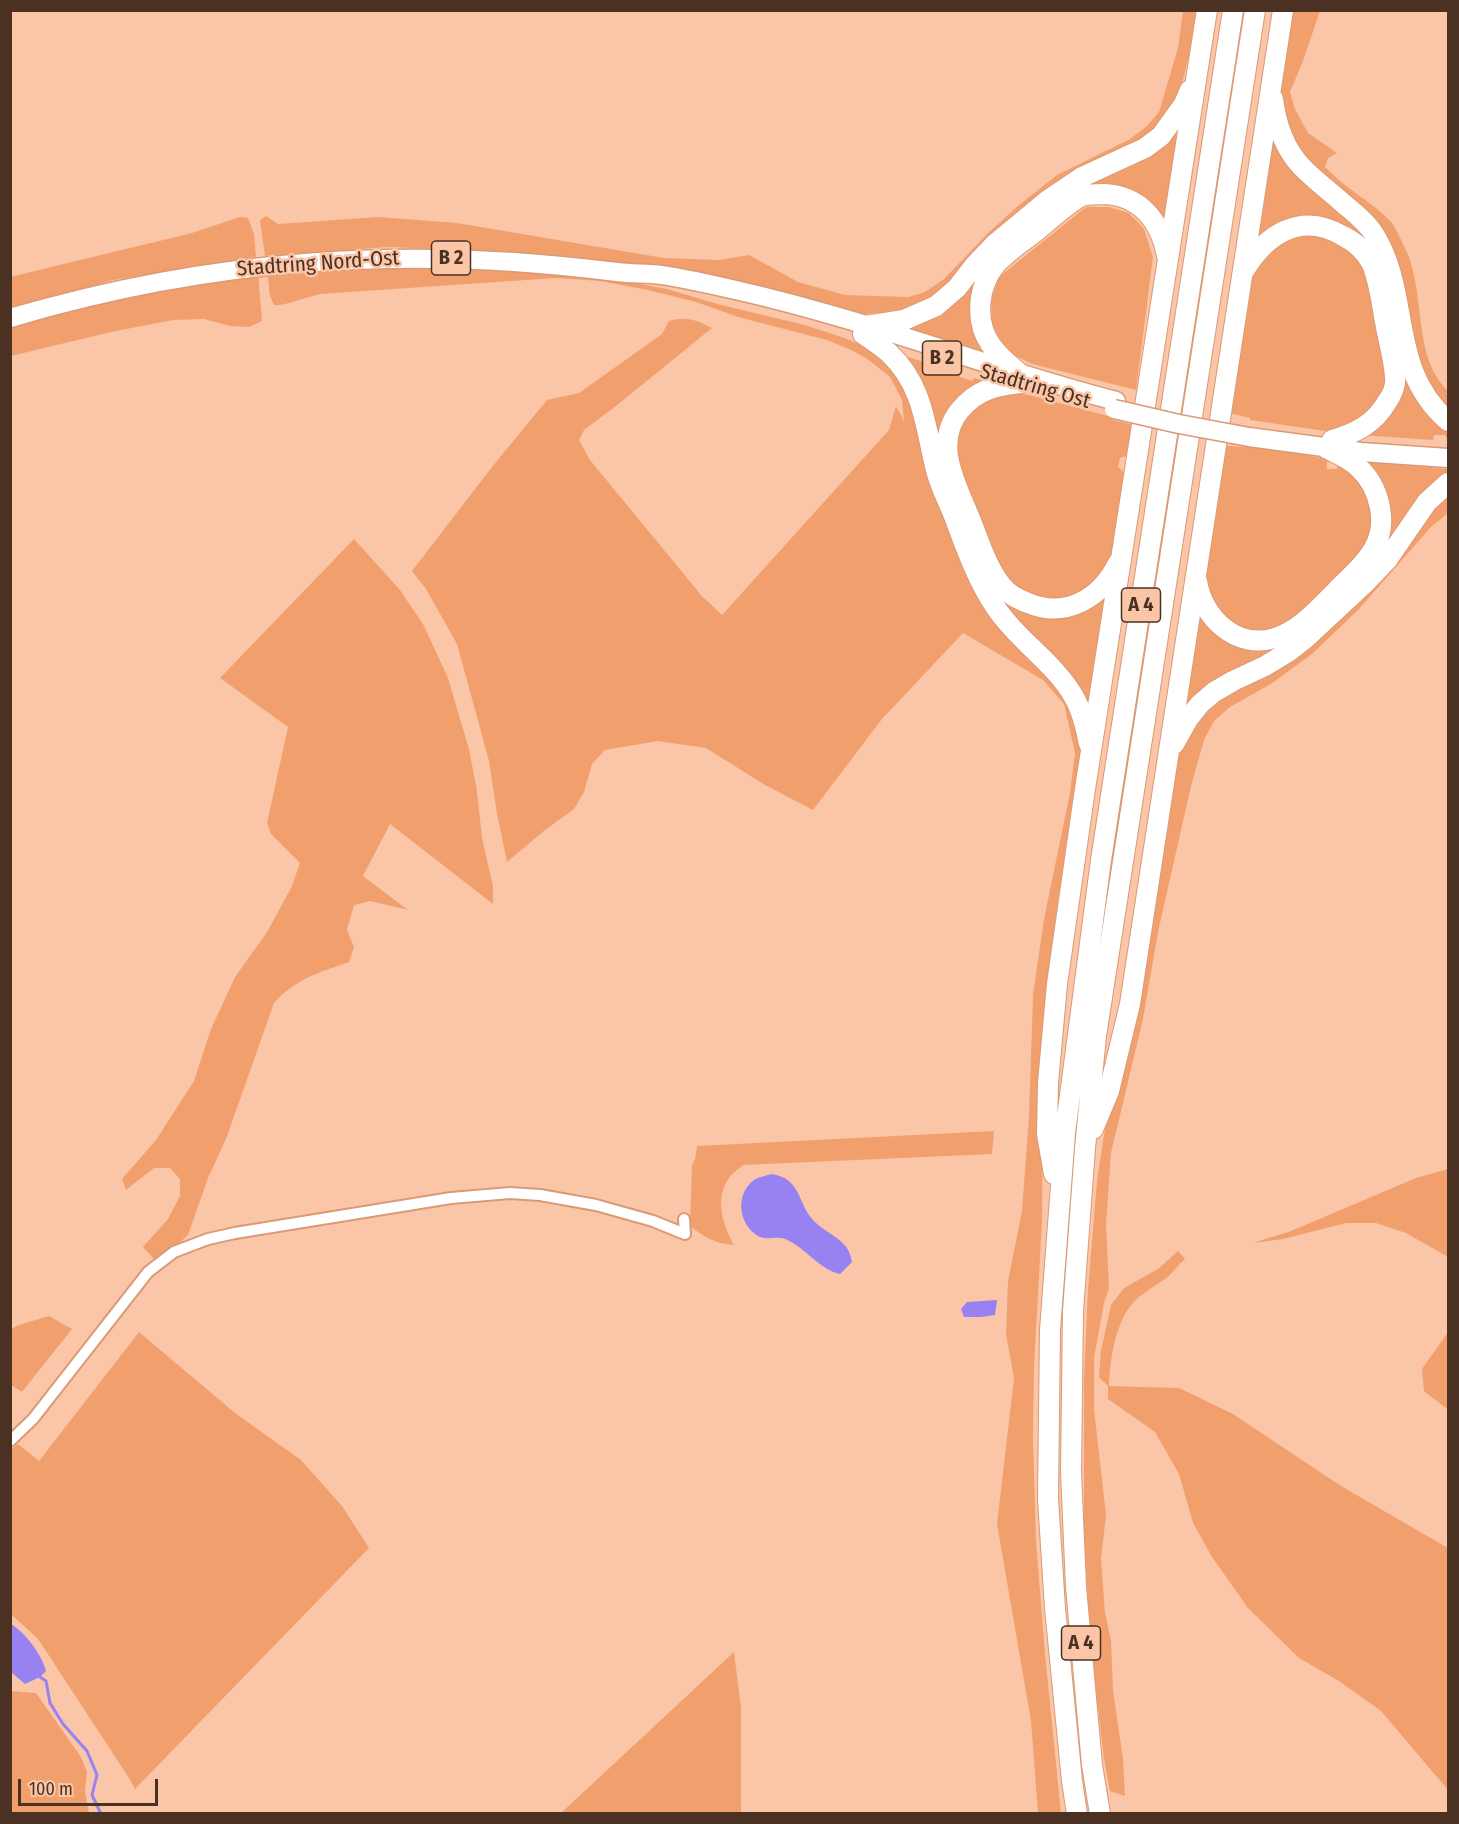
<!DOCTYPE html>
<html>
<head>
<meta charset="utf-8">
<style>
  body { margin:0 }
  #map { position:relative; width:1459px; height:1824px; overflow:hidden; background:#fbc6a8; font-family:"Fira Sans Condensed",sans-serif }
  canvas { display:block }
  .frame { position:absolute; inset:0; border:12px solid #4b3122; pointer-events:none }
  .scale { position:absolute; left:18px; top:1779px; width:140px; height:27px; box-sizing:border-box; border:3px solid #4b3122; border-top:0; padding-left:8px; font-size:18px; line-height:21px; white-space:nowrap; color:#4b3122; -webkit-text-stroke:4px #fbc6a8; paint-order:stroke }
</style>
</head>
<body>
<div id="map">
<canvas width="1459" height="1824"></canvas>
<div class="frame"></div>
<div class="scale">100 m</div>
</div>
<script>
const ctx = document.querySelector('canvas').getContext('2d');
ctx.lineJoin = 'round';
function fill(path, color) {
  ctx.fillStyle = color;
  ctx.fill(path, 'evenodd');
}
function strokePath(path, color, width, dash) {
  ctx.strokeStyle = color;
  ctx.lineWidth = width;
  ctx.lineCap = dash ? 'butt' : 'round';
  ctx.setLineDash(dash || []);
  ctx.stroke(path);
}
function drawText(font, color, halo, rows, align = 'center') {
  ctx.font = font + ' "Fira Sans Condensed",sans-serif';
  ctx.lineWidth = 5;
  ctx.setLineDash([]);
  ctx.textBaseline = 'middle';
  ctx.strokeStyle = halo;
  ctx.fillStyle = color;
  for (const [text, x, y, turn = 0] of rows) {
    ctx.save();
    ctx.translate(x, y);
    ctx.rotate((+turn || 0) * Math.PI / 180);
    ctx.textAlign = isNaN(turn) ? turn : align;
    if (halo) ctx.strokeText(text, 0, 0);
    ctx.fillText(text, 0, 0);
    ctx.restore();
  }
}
const green = new Path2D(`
  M 1183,11 L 1196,11 L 1190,52 L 1179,95 L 1154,130 L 947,289 L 903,313 L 860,314 L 778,291 L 577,257 L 515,252 L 388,247 L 265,256 L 260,220 L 266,216 L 278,224 L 378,217 L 457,223 L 664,258 L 719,260 L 749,255 L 798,282 L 845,295 L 909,297 L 925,292 L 944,279 L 988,233 L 1019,205 L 1057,175 L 1130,139 L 1147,126 L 1159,112 L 1178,48 Z
  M 1291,11 L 1320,11 L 1303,61 L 1290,92 L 1295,109 L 1308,133 L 1337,153 L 1328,158 L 1325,167 C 1333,174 1340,182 1349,188 C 1363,199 1380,209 1392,223 C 1397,230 1401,240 1405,248 C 1427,293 1411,354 1448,391 L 1448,412 L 1420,377 L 1388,253 L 1312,172 L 1287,134 L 1280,94 Z
  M 1271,119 L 1291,162 L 1305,178 L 1346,215 L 1353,218 L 1377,252 L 1387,282 L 1402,356 L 1410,379 L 1425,404 L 1448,427 L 1448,440 L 1445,435 L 1434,435 L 1433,440 L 1360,435 C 1376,425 1391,414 1396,395 C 1403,373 1396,349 1391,327 C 1383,287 1381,245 1339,227 C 1329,222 1318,220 1307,221 C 1296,222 1282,225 1272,231 C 1265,236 1260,245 1251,249 Z
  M 1177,131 L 1165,221 L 1143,197 L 1123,187 L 1093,183 L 1136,164 L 1159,150 Z
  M 1086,207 L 1109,207 L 1129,213 L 1144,229 L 1153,257 L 1136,390 L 1032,364 L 1008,352 L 992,326 L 991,298 L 1000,276 Z
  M 240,217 L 248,218 L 254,234 L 256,257 L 113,280 L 11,309 L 10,277 L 192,233 Z
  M 1327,231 L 1369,270 L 1391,382 L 1368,420 L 1325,431 L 1250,420 L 1250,418 L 1229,413 L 1250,274 L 1280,237 Z
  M 446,263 L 619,280 L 667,289 L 721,305 L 805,325 L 845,338 L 882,355 L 911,395 L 970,571 L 1065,691 L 1081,743 L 1080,766 L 1043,1082 L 1042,1222 L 1034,1366 L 1033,1438 L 1036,1541 L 1045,1654 L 1061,1813 L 1038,1813 L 1031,1721 L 997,1524 L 1014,1378 L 1006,1334 L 1008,1281 L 1022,1211 L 1029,1116 L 1033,995 L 1044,919 L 1070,793 L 1075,753 L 1064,704 L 1043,680 L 963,633 L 882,719 L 813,810 L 765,785 L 706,748 L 658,741 L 605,750 L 592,764 L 584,792 L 574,809 L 545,830 L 507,862 L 497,814 L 489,761 L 457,644 L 426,589 L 412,571 L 492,467 L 547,400 L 579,393 L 662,334 L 669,321 C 686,316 697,320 712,328 L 616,406 L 584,430 L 579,440 L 590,460 L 701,595 L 722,615 L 889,430 L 896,406 L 904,421 L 902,400 L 890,377 L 866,358 L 851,350 L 827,340 L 738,317 L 696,302 L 648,290 L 600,281 L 556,278 L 320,294 C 310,296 282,307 274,305 L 270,296 L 267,270 Z
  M 258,272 L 262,321 L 249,327 L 230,326 L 204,319 L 173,320 L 111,332 L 11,356 L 10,325 L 57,310 Z
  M 976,278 C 964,304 973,328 985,352 L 894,326 Z
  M 895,353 L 960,373 L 960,377 L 972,381 L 974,378 L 992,383 L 971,392 L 945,468 L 1022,608 L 1107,589 L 1097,651 L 1090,725 L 995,598 Z
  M 1006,391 L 1025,394 L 1112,417 L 1112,420 L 1134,425 L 1127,456 L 1120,458 L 1118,467 L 1125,473 L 1112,561 L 1083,596 L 1043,603 L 1005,582 L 955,465 L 957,424 L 980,398 Z
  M 1248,445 L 1327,459 L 1327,469 L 1337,469 L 1338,461 L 1350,468 L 1371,500 L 1374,526 L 1361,556 L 1298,618 L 1270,634 L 1242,632 L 1209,602 L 1204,579 L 1226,446 L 1248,447 Z
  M 1356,457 L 1430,463 L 1433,468 L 1448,469 L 1448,468 L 1448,475 L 1399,534 L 1299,639 L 1183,718 L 1200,613 L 1261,646 L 1381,544 Z
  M 1448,487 L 1448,513 L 1431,527 L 1359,609 L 1312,654 L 1271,684 L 1230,707 L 1214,721 L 1204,740 L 1191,786 L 1158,932 L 1143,1019 L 1111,1153 L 1106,1225 L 1109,1288 L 1104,1303 L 1094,1358 L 1094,1409 L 1106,1515 L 1101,1559 L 1105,1613 L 1111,1640 L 1113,1690 L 1123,1759 L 1125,1796 L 1110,1791 L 1104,1759 L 1090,1639 L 1084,1529 L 1084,1379 L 1088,1289 L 1097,1181 L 1104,1135 L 1175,762 L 1181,742 L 1202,710 L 1274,668 Z
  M 354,539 L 400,590 L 423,624 L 448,678 L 469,749 L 477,791 L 482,838 L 493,886 L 493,904 L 390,824 L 363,876 L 408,910 L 370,901 L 354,905 L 347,930 L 354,947 L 349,962 C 318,973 297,978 274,1003 L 226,1139 L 208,1178 L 188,1235 L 177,1245 L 154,1259 L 143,1247 L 168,1219 L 180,1196 L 180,1179 L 170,1168 L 154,1168 L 126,1190 L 122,1179 L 156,1140 L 194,1081 L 211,1029 L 235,977 L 267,932 L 292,886 L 300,863 L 271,834 L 267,823 L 288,727 L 220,678 Z
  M 994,1131 L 992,1154 L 743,1165 C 739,1169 732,1173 729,1178 C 714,1199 723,1225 734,1245 C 716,1244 704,1237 690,1226 L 692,1165 L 695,1159 L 697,1146 Z
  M 1448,1169 L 1448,1257 L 1406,1233 L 1376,1223 L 1346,1223 L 1283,1239 L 1253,1243 L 1291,1231 L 1416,1178 Z
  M 1178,1251 L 1185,1259 C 1178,1265 1172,1274 1165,1279 C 1156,1285 1146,1291 1138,1298 C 1116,1316 1110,1359 1109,1386 L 1179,1388 L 1233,1414 L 1341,1486 L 1448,1548 L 1448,1790 L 1381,1711 L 1339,1681 L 1299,1658 L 1248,1608 L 1212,1557 L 1193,1523 L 1179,1474 L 1155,1432 L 1108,1399 L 1108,1386 L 1099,1377 L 1101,1350 L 1111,1305 L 1124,1288 L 1158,1269 Z
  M 49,1316 L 72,1329 L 22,1392 L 11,1385 L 11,1329 L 19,1325 Z
  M 139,1332 L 235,1413 L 301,1460 L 342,1506 L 369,1548 L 135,1789 L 129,1778 L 38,1639 L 11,1614 L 10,1451 L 18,1444 L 39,1461 Z
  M 1448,1332 L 1448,1409 L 1447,1409 L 1424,1391 L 1422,1369 Z
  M 734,1652 L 741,1708 L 741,1813 L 561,1813 Z
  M 10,1691 L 36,1693 L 81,1757 L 87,1772 L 85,1791 L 89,1813 L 11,1813 Z`);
const water = new Path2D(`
  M 771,1174 C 802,1178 797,1204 814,1221 C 829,1236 849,1239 852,1262 L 840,1274 C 822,1270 809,1253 793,1243 C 789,1241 785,1238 780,1238 C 772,1237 765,1240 758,1236 C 738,1224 735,1194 754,1180 C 758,1177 766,1176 771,1174 Z
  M 997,1300 L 995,1315 L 981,1317 L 964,1317 L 961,1309 L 967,1302 Z
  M 11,1624 C 25,1632 42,1655 46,1671 L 40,1677 L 25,1684 L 11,1672 Z`);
const stream = new Path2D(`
  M 40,1677 L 46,1681 L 50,1703 L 63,1724 L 87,1751 L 97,1775 L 92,1795 L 101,1814`);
const minor = new Path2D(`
  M 10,1441 L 33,1419 L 148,1272 L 174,1252 L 208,1239 L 235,1233 L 451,1198 L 510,1193 L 540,1195 L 596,1205 L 653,1221 L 685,1234 L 684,1219`);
const trunk = new Path2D(`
  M 10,318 C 214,258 406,245 617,272 C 632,274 647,273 662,275 C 688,279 714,285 740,291 C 867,320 989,368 1116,401
  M 1249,437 L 1361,452 L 1448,458`);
const motorway = new Path2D(`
  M 1273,99 C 1276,122 1284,148 1301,166 C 1314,180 1331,192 1345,205 C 1355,213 1367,223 1374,234 C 1412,295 1387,368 1448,421
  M 1244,271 C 1266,234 1301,211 1343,236 C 1355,242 1366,252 1372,264 C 1380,284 1382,307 1386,327 C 1389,343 1394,360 1395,377 C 1396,385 1392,395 1387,402 C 1374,424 1356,433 1332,440
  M 866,326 L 904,320 L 936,306 L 957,288 L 974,266 L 995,244 L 1048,200 L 1082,177 L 1145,148 L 1161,136 L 1184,104 L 1190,90
  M 863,334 C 872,340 881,346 889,353 C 924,386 925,427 936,470 C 940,486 948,501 954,516 C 966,548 977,580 996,608 C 1018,641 1054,662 1074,697 C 1082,711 1086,728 1089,744
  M 1020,374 C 1010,365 999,357 991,345 C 974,321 978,286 996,264 C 1007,252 1022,242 1035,232 C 1045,224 1072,200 1082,196 C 1089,194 1098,194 1105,194 C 1141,196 1161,222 1167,256
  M 1020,383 C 994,386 977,390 960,410 C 933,443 955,482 969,516 C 979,540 986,566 1002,586 C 1009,595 1018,599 1028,603 C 1066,619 1101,598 1118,563
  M 1197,581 C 1202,617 1236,650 1275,638 C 1299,631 1319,608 1336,591 C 1348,578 1364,566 1373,550 C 1389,524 1380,487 1358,467 C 1349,458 1337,454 1326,448
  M 1174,744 L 1188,719 L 1200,704 L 1214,692 L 1233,681 L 1265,666 L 1288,652 L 1306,638 L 1363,585 L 1387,560 L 1427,502 L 1448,483
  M 1093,1129 L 1109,1091 L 1130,1004 L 1283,10
  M 1054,1174 L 1047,1134 L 1048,1083 L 1057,984 L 1085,789 L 1207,10
  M 1077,1814 L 1072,1781 L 1055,1608 L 1048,1499 L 1050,1330 L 1065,1133 L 1101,860 L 1233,10
  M 1100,1814 L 1092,1765 L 1076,1587 L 1071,1472 L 1073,1311 L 1085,1148 L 1096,1036 L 1255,10`);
const trunkBridge = new Path2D(`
  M 1114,409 L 1179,424 L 1249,437`);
const shields = [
  [451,258,39],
  [942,358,39],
  [1141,605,39],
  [1081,1643,39]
];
const shieldNames = [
  ["B 2",451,258],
  ["B 2",942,358],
  ["A 4",1141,605],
  ["A 4",1081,1643]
];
const streetNames = [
  ["Stadtring Nord-Ost",318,264,-4],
  ["Stadtring Ost",1035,387,16]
];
fill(green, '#f29f6e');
fill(water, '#9882f1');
strokePath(stream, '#9882f1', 3);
strokePath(minor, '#d99a75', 14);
strokePath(trunk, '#d99a75', 21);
strokePath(motorway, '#d99a75', 22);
strokePath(minor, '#fff', 10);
strokePath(trunk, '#fff', 18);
strokePath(motorway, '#fff', 20);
strokePath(trunkBridge, '#d99a75', 21, []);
strokePath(trunkBridge, '#fff', 18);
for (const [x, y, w] of shields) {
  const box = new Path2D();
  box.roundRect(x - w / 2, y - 17, w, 34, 4.5);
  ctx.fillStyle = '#fbc6a8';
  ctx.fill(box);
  strokePath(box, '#4b3122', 1.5);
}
drawText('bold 20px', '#4b3122', null, shieldNames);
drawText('21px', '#4b3122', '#fbc6a8', streetNames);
</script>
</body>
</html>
